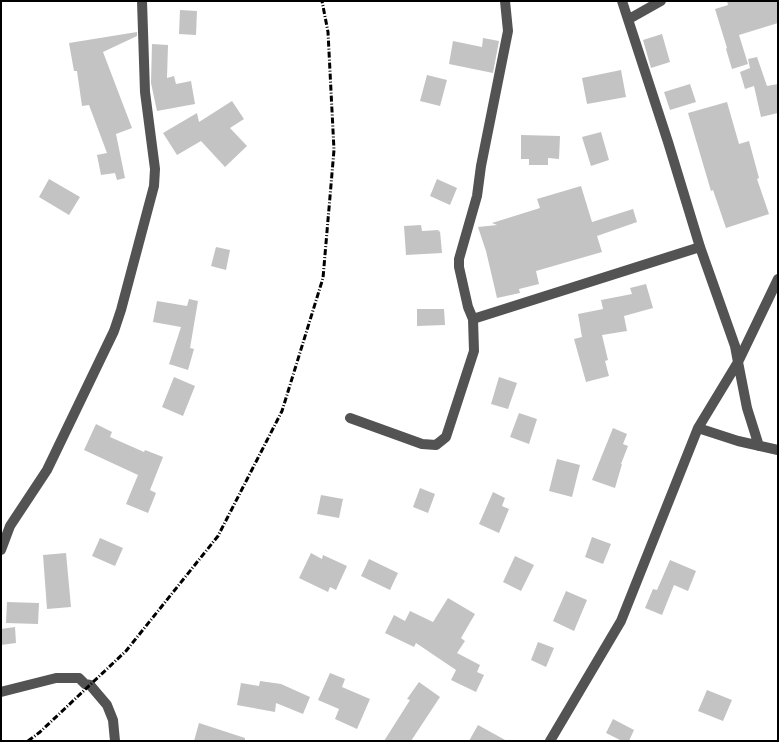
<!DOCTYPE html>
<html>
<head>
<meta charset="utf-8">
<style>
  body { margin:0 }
  #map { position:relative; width:779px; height:742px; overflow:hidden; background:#fff; font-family:"Golos Text",sans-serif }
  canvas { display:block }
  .frame { position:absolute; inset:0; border:2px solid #000; pointer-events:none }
</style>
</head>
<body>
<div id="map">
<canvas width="779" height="742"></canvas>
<div class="frame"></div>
</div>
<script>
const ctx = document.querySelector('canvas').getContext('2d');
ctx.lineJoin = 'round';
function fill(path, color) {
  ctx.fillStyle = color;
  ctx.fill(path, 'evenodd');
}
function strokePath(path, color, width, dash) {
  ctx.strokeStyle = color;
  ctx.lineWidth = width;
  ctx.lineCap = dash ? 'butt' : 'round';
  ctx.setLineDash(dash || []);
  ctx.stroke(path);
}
const building = new Path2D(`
  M 727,1 L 778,1 L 778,23 L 739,35 L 748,64 L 732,69 L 726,49 L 727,48 L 715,9 L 728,5 Z
  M 180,10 L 197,11 L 196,35 L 179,34 Z
  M 137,32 L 137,36 L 103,52 L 132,128 L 116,134 L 125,178 L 117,180 L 115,173 L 101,175 L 97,155 L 107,153 L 89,105 L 82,106 L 77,71 L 74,71 L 69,43 Z
  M 662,34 L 670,62 L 651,68 L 643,40 Z
  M 483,38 L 499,41 L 493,73 L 449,64 L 453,41 L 482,47 Z
  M 152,44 L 168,45 L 167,78 L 174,76 L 176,84 L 191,81 L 195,104 L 157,111 L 151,83 Z
  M 757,57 L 767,86 L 778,84 L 778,113 L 761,117 L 754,86 L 745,89 L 740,72 L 750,68 L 748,59 Z
  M 621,70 L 626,97 L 587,104 L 582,78 Z
  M 427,75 L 447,80 L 440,106 L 420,101 Z
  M 690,84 L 696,102 L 670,110 L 664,92 Z
  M 232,101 L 244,119 L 230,128 L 247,146 L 225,167 L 201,141 L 177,155 L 163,133 L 197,113 L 199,122 Z
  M 727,102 L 739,144 L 749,141 L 759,178 L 757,179 L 769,214 L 726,228 L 713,190 L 711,191 L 688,113 Z
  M 601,132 L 609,160 L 591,166 L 582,137 Z
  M 521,135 L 560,136 L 559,159 L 548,158 L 548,165 L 529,165 L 529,159 L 521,159 Z
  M 49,179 L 80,197 L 69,215 L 39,197 Z
  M 437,179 L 457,188 L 450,205 L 430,196 Z
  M 581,186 L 592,222 L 633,209 L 637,222 L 597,236 L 602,252 L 536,271 L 539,284 L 519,289 L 520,293 L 497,298 L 486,251 L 478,227 L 497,225 L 492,223 L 540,208 L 537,199 Z
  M 421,225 L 422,231 L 439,230 L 438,232 L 440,231 L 442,253 L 406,255 L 404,226 Z
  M 216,247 L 230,250 L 226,270 L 211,266 Z
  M 646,284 L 653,308 L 624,316 L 627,331 L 602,335 L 608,360 L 605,361 L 609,376 L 586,382 L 574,339 L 582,337 L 578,314 L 603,309 L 601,300 L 632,294 L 630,288 Z
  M 189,299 L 198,301 L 190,348 L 194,349 L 188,370 L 169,364 L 181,327 L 153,322 L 157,301 L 187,306 Z
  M 417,309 L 444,309 L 445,325 L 417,326 Z
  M 174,377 L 195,386 L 183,416 L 162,407 Z
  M 499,377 L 517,383 L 508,409 L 491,404 Z
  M 519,413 L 537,419 L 529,444 L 510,437 Z
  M 96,424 L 112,432 L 110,437 L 144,452 L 145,450 L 163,457 L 150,490 L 156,493 L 148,513 L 126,504 L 138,475 L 84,450 Z
  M 613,428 L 627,434 L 623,444 L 628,446 L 621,464 L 622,464 L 615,488 L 592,480 Z
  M 557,459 L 580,465 L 572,497 L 549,491 Z
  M 420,488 L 435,494 L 428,513 L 413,507 Z
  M 493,492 L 505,498 L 502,506 L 509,509 L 499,533 L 479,524 Z
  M 321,495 L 343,499 L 339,518 L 317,514 Z
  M 592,537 L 611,544 L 603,564 L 585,557 Z
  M 100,538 L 123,548 L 115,566 L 92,556 Z
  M 66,553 L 71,607 L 47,609 L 43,555 Z
  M 311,553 L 322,559 L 323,555 L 347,566 L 336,590 L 330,587 L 328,592 L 299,578 Z
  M 515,556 L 534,565 L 521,591 L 503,582 Z
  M 369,559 L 398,573 L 390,590 L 361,576 Z
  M 670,560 L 696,571 L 688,591 L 674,585 L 662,615 L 645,608 L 653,589 L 657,590 Z
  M 566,591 L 587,600 L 574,631 L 553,621 Z
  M 448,598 L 475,614 L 461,638 L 465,641 L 457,653 L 480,665 L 477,672 L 484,675 L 476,692 L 451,680 L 456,670 L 416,643 L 414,647 L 385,633 L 394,615 L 405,621 L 410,611 L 433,622 Z
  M 7,602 L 39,603 L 38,624 L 6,623 Z
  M 15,627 L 16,643 L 1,645 L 1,629 Z
  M 538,642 L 554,648 L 546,667 L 531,660 Z
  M 330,673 L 345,679 L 342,687 L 370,699 L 357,729 L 335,719 L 339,709 L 318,700 Z
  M 260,681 L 281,684 L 310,697 L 303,714 L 276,703 L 275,712 L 237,705 L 241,683 L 259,686 Z
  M 419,682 L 440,697 L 411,741 L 384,741 L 410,700 L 407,699 Z
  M 707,690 L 732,700 L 723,721 L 698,711 Z
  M 613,719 L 634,730 L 629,741 L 622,741 L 606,733 Z
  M 199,723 L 245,738 L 245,741 L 194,741 Z
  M 478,725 L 507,741 L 469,741 Z`);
const minor = new Path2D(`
  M 629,19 L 661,1
  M 473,319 L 700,247
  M 350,418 L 422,444 L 436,445 L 446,437 L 474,351 L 473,319 L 468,307 L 459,267 L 459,259 L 477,196 L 481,166 L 508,31 L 505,1
  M 698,428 L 738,441 L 778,450
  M 759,446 L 747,408 L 738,362 L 778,279
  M 1,550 L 10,526 L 47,470 L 114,331 L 121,310 L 154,186 L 155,169 L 145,92 L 142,1
  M 1,692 L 56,678 L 79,678 L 85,684 L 90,685 L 107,705 L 113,720 L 115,741
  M 550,741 L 621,621 L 698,428 L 738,362 L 735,346 L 700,247 L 668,142 L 622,1`);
const rail = new Path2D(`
  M 28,741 L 40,732 L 126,651 L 218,536 L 282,411 L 323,278 L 334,150 L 328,32 L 322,1`);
fill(building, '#c3c3c3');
strokePath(minor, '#535353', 10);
strokePath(rail, '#000', 3, [6, 2, 1, 2]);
</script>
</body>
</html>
